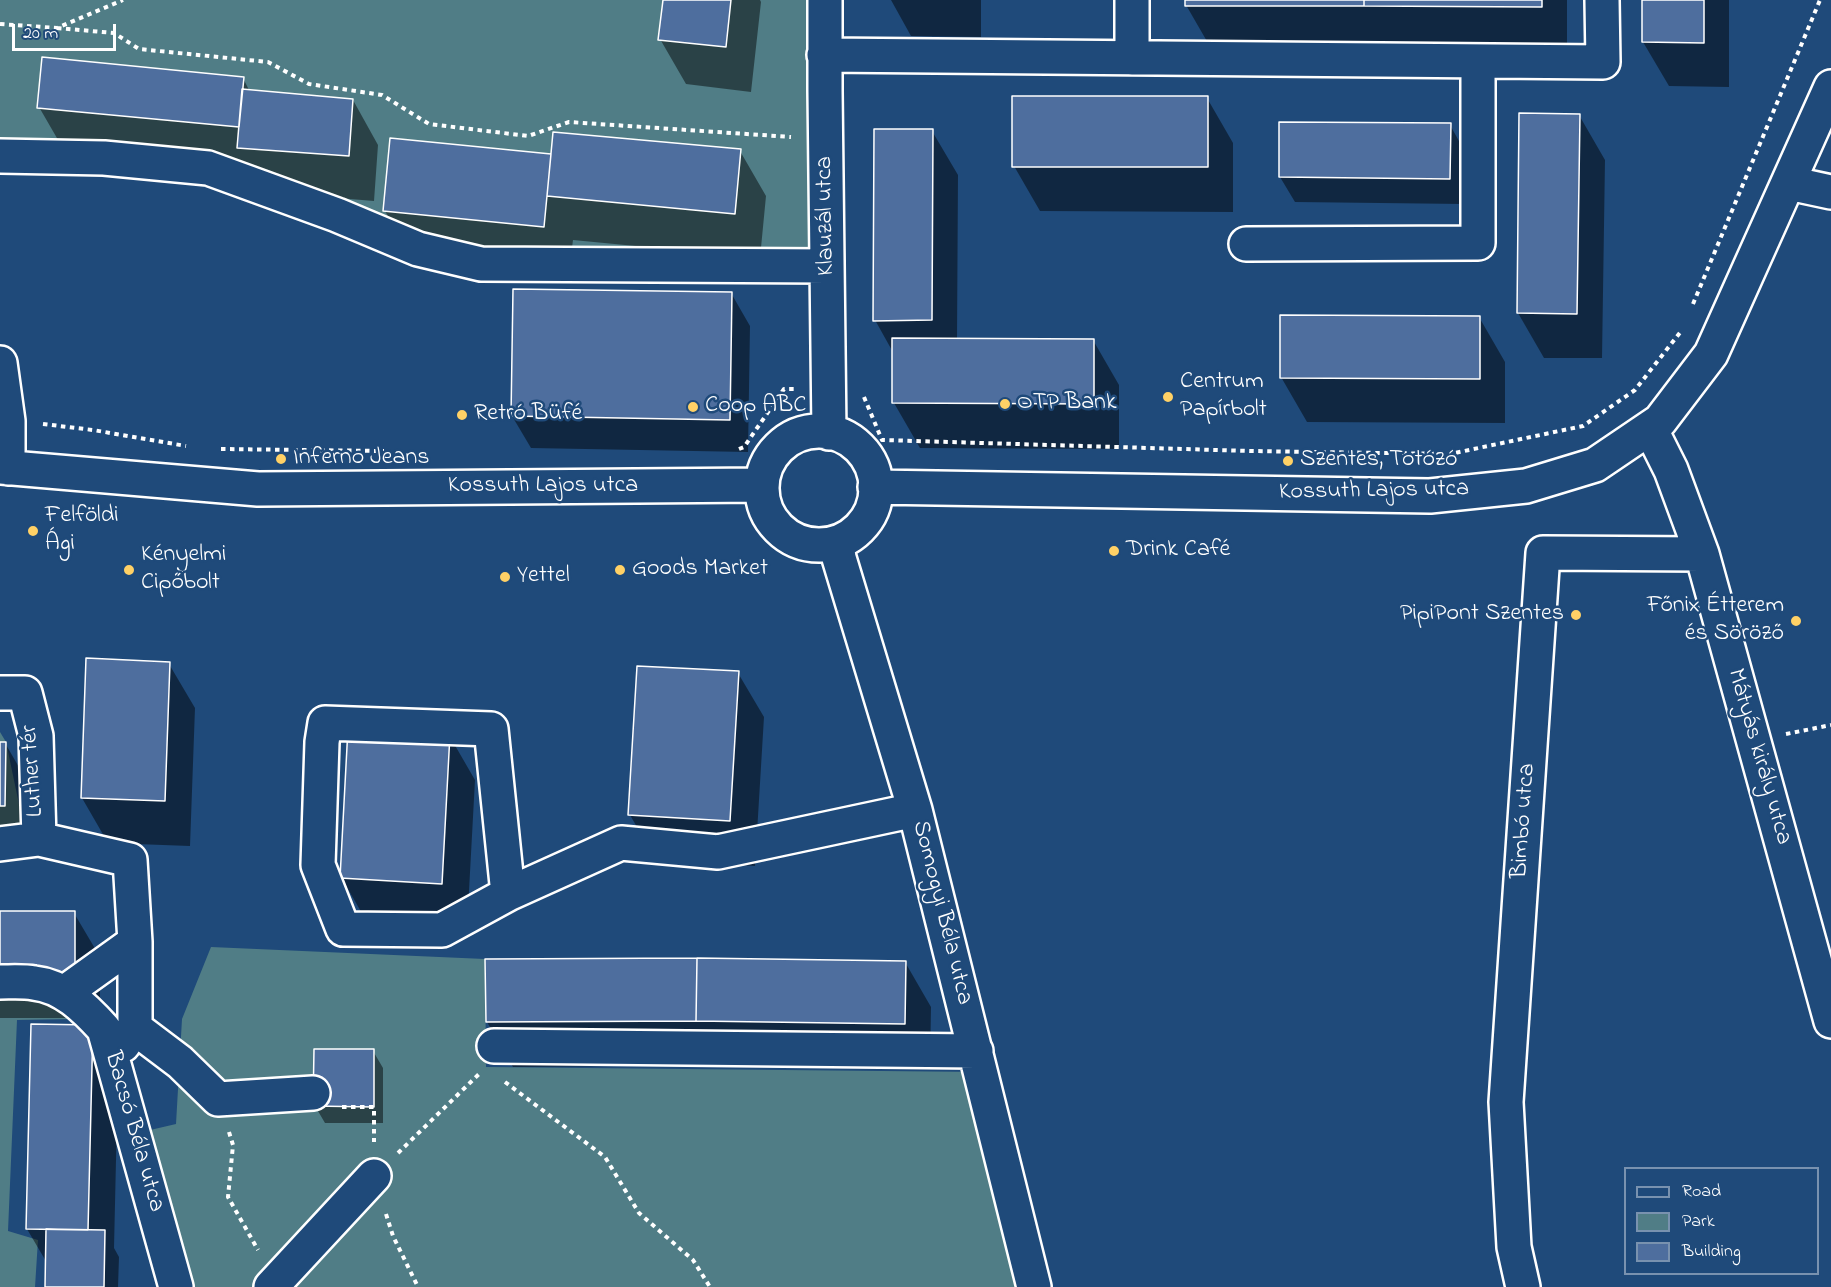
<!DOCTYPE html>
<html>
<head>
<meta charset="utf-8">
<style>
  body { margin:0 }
  #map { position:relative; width:1831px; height:1287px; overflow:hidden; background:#1f4a7a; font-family:"Indie Flower",sans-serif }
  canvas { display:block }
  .legend { position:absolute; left:1624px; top:1167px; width:195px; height:108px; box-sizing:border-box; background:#1f4a7a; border:2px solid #7992af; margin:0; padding:8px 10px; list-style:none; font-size:18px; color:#fff }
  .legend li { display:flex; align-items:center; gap:12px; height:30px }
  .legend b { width:30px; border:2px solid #7992af }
  .scale { position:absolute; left:12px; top:24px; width:104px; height:27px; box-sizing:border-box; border:3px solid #fff; border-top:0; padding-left:8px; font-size:18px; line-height:21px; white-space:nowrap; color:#fff; -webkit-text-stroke:4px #1f4a7a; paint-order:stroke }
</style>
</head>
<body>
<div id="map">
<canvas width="1831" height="1287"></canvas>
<ul class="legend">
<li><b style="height:8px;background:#1f4a7a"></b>Road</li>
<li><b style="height:16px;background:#507d86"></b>Park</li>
<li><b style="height:16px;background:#4e6e9e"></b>Building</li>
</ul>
<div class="scale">20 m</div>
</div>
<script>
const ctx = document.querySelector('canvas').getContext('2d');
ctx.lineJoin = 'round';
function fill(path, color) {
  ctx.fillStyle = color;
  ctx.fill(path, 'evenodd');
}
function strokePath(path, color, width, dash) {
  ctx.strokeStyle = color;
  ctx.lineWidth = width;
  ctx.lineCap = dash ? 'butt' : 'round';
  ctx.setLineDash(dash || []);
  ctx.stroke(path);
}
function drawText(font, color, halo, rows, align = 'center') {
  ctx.font = font + ' "Indie Flower",sans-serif';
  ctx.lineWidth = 5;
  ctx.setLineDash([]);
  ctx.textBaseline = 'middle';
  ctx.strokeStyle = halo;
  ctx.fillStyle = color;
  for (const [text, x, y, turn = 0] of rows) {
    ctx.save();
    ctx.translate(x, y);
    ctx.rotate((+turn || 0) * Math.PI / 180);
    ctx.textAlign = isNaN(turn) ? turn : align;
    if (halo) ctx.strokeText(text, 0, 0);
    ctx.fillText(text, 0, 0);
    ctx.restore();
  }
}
const green = new Path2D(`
  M 0,0 L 825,0 L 827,266 L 481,264 L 208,168 L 0,156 Z
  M 0,732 L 6,742 L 24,828 L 0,833 Z
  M 211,947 L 485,959 L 486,1067 L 981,1072 L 1034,1287 L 176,1287 L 133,1134 L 176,1124 L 182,1019 Z
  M 30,991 L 77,1019 L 17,1020 L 8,1231 L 38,1240 L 35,1287 L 0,1287 L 0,994 Z`);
const shadow = new Path2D(`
  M 664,0 L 760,0 L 761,2 L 751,92 L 686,84 L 660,39 Z
  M 891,0 L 981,0 L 981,37 L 911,36 Z
  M 1186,0 L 1567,0 L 1567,52 L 1212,50 L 1186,5 Z
  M 1644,0 L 1729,0 L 1729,87 L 1669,86 L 1643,42 Z
  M 243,78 L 250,92 L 353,100 L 378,145 L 374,201 L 265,192 L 65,152 L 39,107 Z
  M 1207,98 L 1233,143 L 1233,212 L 1040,211 L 1014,166 Z
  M 1579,115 L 1605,160 L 1602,358 L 1544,358 L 1518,313 Z
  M 1281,123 L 1450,125 L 1464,150 L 1464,204 L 1295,202 L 1280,177 Z
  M 932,131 L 958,175 L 957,339 L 1093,340 L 1119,385 L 1119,449 L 920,448 L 894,403 L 894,354 L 875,320 Z
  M 740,151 L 766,196 L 760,258 L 573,240 L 569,271 L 411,256 L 385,211 L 552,155 Z
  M 731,293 L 750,326 L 748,452 L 531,448 L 512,416 Z
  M 1479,317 L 1505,362 L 1505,423 L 1307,422 L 1281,377 Z
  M 169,664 L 195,708 L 190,846 L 108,843 L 82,798 Z
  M 738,673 L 764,717 L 755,866 L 656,860 L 630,815 Z
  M 449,735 L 475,780 L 467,928 L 367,922 L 341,877 Z
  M 0,743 L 5,743 L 31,788 L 30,851 L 0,850 Z
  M 0,912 L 74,913 L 100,957 L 100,1018 L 0,1018 Z
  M 905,962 L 931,1007 L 930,1068 L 723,1065 L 513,1067 L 487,1022 Z
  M 92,1027 L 118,1072 L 114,1248 L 119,1257 L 118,1287 L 46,1287 L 47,1263 L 27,1229 Z
  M 373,1051 L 383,1068 L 383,1123 L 325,1123 L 315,1106 Z`);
const building = new Path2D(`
  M 663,0 L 731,0 L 726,47 L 658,40 Z
  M 1185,0 L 1364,0 L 1364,6 L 1185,6 Z
  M 1364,0 L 1542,0 L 1542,7 L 1364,6 Z
  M 1642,0 L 1704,0 L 1704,43 L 1642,42 Z
  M 42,57 L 244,77 L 239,127 L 37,108 Z
  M 242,89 L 353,99 L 349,156 L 237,148 Z
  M 1012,96 L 1208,96 L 1208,167 L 1012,167 Z
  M 1519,113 L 1580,114 L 1577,314 L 1517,313 Z
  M 1279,122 L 1451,123 L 1450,179 L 1279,177 Z
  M 874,129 L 933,129 L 932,320 L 873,321 Z
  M 553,132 L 741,149 L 735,214 L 547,196 Z
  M 390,138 L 551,154 L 544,227 L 383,211 Z
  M 513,289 L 732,292 L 730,420 L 511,416 Z
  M 1280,315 L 1480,316 L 1480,379 L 1280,378 Z
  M 892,338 L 1094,339 L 1094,404 L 892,403 Z
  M 86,658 L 170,662 L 165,801 L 81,798 Z
  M 637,666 L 739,671 L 730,821 L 628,815 Z
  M 348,728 L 450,734 L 442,884 L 340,878 Z
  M 0,742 L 6,742 L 5,806 L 0,806 Z
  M 0,911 L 75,911 L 75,974 L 0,974 Z
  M 697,958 L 696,1021 L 486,1022 L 485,959 Z
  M 697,958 L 906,961 L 905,1024 L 696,1021 Z
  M 31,1024 L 93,1025 L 88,1230 L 26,1229 Z
  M 314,1049 L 374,1049 L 374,1107 L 313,1106 Z
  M 46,1229 L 105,1230 L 104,1287 L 45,1287 Z`);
const path = new Path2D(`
  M 0,24 L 57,28 L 123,0
  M 57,28 L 114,33 L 139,49 L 268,62 L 309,84 L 382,95 L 429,124 L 528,136 L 569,122 L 791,137
  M 1693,304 L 1820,0
  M 864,397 L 882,440 L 1250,451 L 1450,454 L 1583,426 L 1635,390 L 1682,330
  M 43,424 L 93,430 L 186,446
  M 221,449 L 384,451
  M 739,449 L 744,447 L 784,389 L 796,389
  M 1786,734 L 1831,725
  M 505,1082 L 605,1157 L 639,1213 L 693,1260 L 710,1287
  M 342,1107 L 374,1107 L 374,1142
  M 229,1132 L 233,1145 L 228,1197 L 258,1250
  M 398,1153 L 479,1074
  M 386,1214 L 393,1236 L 418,1287`);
const minor = new Path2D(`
  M 825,0 L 825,91 L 829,433
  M 824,55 L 1603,62 L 1602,0
  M 1132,58 L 1132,0
  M 0,156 L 104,158 L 208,168 L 337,215 L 418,249 L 481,264 L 827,266
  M 1789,183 L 1831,192
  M 1246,244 L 1478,243 L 1478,61
  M 0,363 L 8,421 L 8,468
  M 1650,428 L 1671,470 L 1702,554 L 1831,1021
  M762 488a57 57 0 1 1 114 0a57 57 0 1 1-114 0Z
  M 0,467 L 258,489 L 762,485
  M 875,487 L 1430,496 L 1526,486 L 1595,465 L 1660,421 L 1711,354 L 1831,87
  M 837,542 L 839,558 L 915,810 L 1034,1287
  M 0,693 L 25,693 L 36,736 L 39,839
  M 0,844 L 39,839 L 130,860 L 135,942 L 64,993
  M 508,894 L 442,930 L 343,929 L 318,865 L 322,742 L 325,723 L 491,729 L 508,894 L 621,843 L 718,852 L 915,810
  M 0,982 C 11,982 23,981 34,983 C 63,986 85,1008 104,1029 L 176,1287
  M 135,1028 L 180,1062 L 218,1099 L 313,1093
  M 123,1045 L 135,1028 L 135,942
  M 494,1046 L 976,1051
  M 271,1287 L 374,1176
  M 1523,1287 L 1514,1247 L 1506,1102 L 1543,553 L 1702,554`);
const markers = [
  [1168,397,6,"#ffd166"],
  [1005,404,6,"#ffd166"],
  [693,407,6,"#ffd166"],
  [462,415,6,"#ffd166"],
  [281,459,6,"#ffd166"],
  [1288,461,6,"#ffd166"],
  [33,531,6,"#ffd166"],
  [1114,551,6,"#ffd166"],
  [129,570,6,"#ffd166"],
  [620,570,6,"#ffd166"],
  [505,577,6,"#ffd166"],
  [1576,615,6,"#ffd166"],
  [1796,621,6,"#ffd166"]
];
const streetNames = [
  ["Klauzál utca",827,216,-91],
  ["Kossuth Lajos utca",543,487],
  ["Kossuth Lajos utca",1374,492,-1],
  ["Mátyás király utca",1758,757,74],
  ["Luther tér",34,771,-94],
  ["Bimbó utca",1525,821,-86],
  ["Somogyi Béla utca",941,913,76],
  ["Bacsó Béla utca",133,1132,74]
];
const poiNames = [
  ["Centrum",1180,383],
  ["Papírbolt",1180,411],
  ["OTP Bank",1017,404],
  ["Coop ABC",705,407],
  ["Retró Büfé",474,415],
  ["Inferno Jeans",293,459],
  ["Szentes, Totózó",1300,461],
  ["Felföldi",45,517],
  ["Ági",45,545],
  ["Drink Café",1126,551],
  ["Kényelmi",141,556],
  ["Cipőbolt",141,584],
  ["Goods Market",632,570],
  ["Yettel",517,577],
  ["Főnix Étterem",1784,607,"right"],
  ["és Söröző",1784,635,"right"],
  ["PipiPont Szentes",1564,615,"right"]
];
fill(green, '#507d86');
fill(shadow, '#0007');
fill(building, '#4e6e9e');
strokePath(building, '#fff', 1.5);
strokePath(minor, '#fff', 38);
strokePath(path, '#fff', 4, [4.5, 4.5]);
strokePath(minor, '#1f4a7a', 33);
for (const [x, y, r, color] of markers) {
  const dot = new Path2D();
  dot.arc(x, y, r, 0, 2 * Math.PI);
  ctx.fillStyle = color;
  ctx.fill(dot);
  strokePath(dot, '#1f4a7a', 2);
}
drawText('24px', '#fff', '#1f4a7a', streetNames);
drawText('24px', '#fff', '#1f4a7a', poiNames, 'left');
</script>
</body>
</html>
